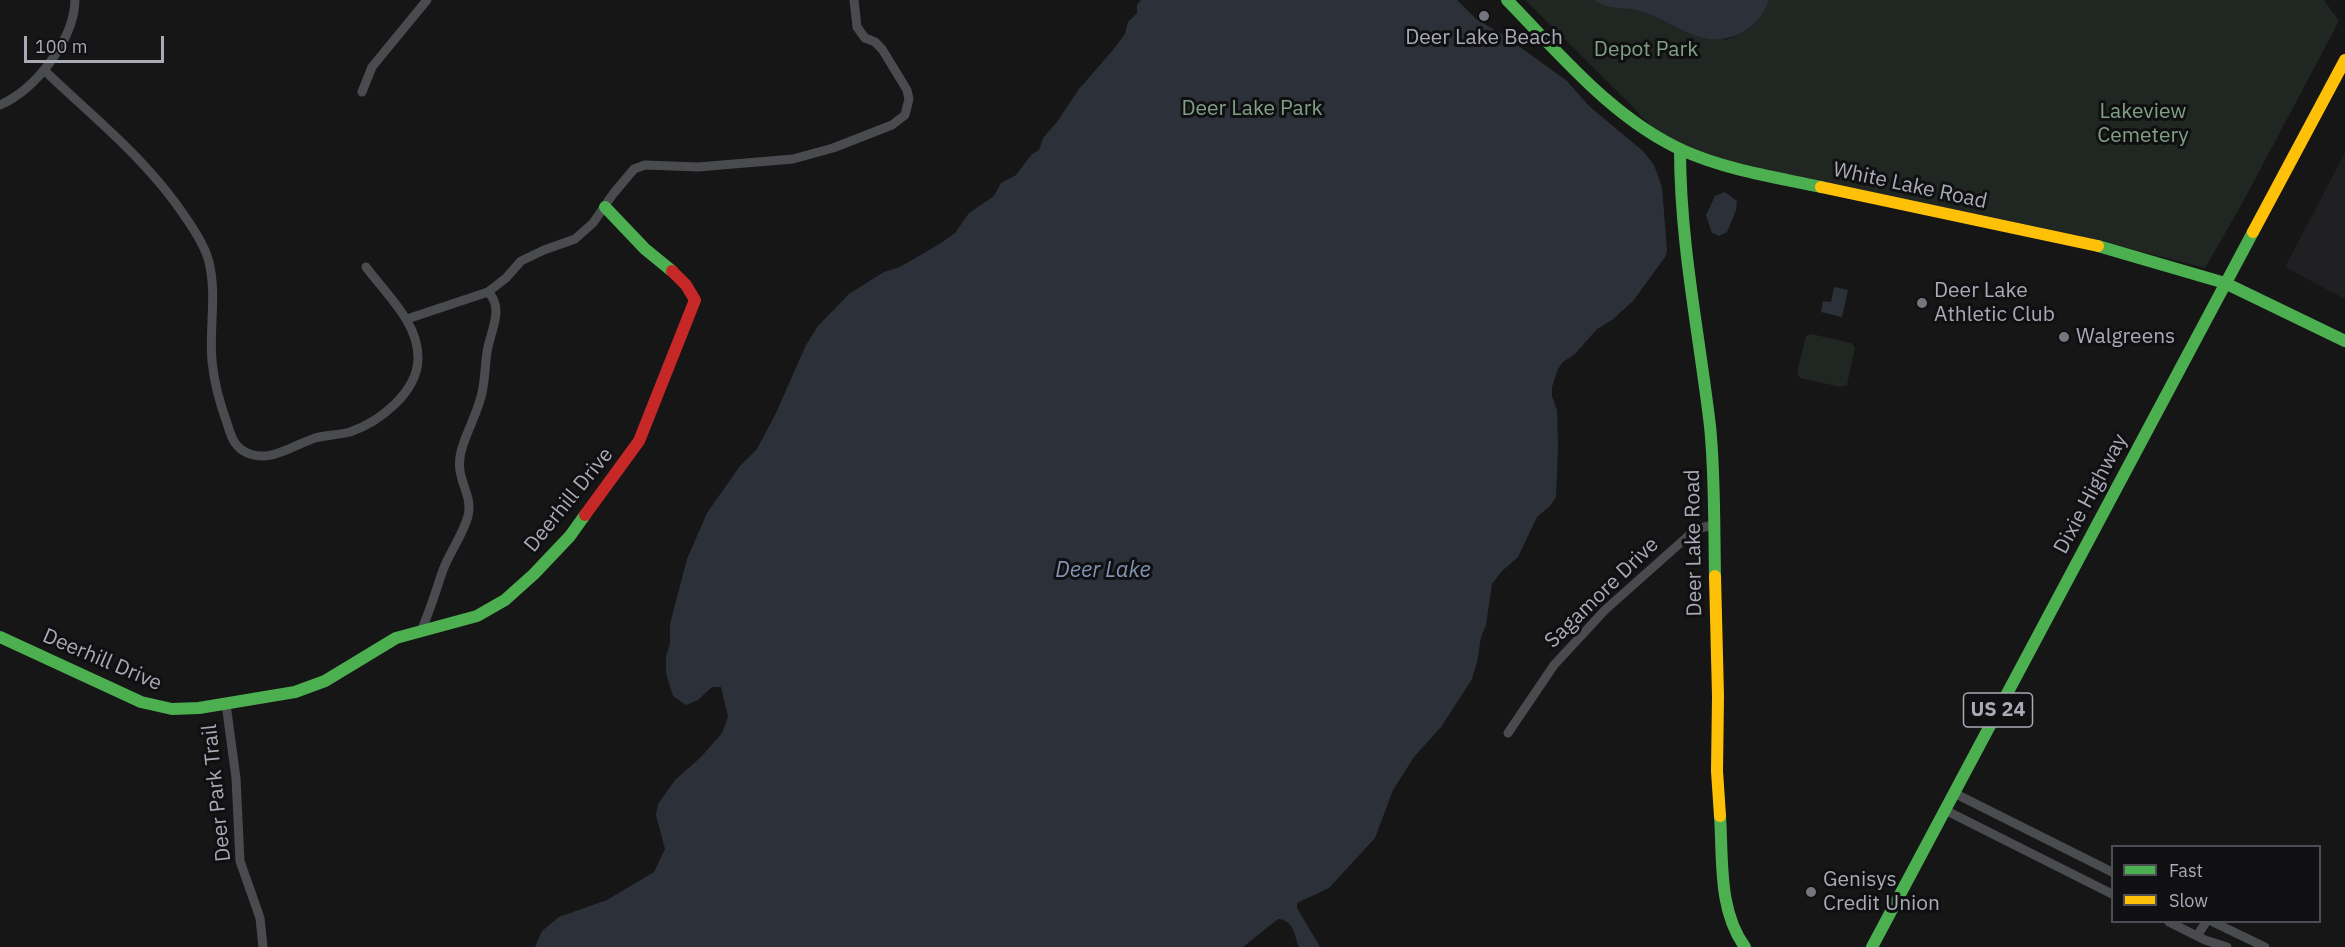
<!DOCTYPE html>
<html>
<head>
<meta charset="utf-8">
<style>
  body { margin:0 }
  #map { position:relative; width:2345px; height:947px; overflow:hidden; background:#161616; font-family:"IBM Plex Sans",sans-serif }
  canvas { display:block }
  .legend { position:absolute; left:2111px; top:845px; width:210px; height:78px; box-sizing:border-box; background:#101012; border:2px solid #4d4e54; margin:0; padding:8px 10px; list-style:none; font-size:18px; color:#a8aab6 }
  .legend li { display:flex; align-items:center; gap:12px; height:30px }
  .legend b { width:30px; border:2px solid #4d4e54 }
  .scale { position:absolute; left:24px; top:36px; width:140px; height:27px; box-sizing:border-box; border:3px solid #a8aab6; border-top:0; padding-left:8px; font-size:18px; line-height:21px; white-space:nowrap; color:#a8aab6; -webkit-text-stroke:4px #101012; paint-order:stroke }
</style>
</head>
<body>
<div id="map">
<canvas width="2345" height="947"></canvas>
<ul class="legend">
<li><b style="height:8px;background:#4caf50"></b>Fast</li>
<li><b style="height:8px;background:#ffc107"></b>Slow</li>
</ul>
<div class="scale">100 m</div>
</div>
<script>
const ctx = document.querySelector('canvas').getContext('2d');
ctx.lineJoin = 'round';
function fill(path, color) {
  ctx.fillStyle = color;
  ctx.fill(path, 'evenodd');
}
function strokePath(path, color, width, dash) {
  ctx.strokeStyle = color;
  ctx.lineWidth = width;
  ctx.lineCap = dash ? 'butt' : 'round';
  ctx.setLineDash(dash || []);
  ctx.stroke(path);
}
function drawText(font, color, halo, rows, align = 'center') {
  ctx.font = font + ' "IBM Plex Sans",sans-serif';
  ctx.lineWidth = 6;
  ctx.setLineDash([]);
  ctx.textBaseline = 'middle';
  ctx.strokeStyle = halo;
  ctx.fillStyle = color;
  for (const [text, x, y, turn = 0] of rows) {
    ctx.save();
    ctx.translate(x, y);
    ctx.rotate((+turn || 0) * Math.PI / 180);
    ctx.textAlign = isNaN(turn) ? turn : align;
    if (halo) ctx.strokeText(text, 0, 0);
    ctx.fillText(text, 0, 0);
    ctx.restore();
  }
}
const built = new Path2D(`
  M 2345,153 L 2345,299 L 2285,267 Z`);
const green = new Path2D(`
  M 1525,0 L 1673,0 L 1724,40 C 1744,35 1762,21 1769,0 L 2324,0 L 2339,21 L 2243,202 L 2205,268 L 2089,238 L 1753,167 C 1711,156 1663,146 1636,110 Z
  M 1811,334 L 1852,343 L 1855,348 L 1847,385 L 1841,387 L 1800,378 L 1797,373 L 1806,336 Z`);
const water = new Path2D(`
  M 1141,0 L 1457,0 L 1476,19 L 1502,34 L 1567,81 L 1589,106 L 1643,151 L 1654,165 L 1662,187 L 1667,251 L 1665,257 L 1633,301 L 1612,320 L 1597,329 L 1575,354 L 1563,362 L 1558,369 L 1552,387 L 1552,396 L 1557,410 L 1558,448 L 1556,497 L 1549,507 L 1537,517 L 1518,557 L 1501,572 L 1492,584 L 1486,625 L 1481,637 L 1477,662 L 1472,679 L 1441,727 L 1414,757 L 1393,790 L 1375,838 L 1329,888 L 1297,903 L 1297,908 L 1320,947 L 1299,947 C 1294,935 1294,920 1278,919 L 1243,947 L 535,947 L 542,931 L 559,917 L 607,900 L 654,872 L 665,849 L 656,815 L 658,804 L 675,780 L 701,757 L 722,733 L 728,717 L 721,687 L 712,687 L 698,700 L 686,705 L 673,696 L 666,673 L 666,657 L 670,643 L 670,624 L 687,559 L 707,513 L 740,466 L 757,449 L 776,413 L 806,345 L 818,326 L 849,294 L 884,272 L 900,267 L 941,243 L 955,233 L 969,213 L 994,196 L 1001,183 L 1016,175 L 1032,154 L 1039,150 L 1043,138 L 1057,122 L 1079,89 L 1113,50 L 1125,34 L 1128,22 L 1137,13 L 1137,5 Z
  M 1595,0 L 1769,0 C 1764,15 1753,28 1739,34 C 1702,51 1678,23 1644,12 C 1629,6 1608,11 1595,0 Z
  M 1725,192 L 1737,201 L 1736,210 L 1727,232 L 1719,236 L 1712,233 L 1706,215 L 1715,196 Z
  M 1834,287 L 1848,290 L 1842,317 L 1821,312 L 1823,301 L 1831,302 Z`);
const street = new Path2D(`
  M 45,71 C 94,118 148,160 186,218 C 195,231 205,246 209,262 C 217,295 209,328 212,361 C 214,382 220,404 227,423 C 230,433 233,444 242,450 C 266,466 291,446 315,438 C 326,435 339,435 350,432 C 379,422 417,393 418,359 C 419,323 386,294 366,267
  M 362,92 L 372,67 L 427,0
  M 0,105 C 36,89 74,40 75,0
  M 407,319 L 488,292 L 506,278 L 521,261 L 544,250 L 575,239 L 593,223 L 613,194 L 634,169 L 645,165 L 698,167 L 793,159 L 833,148 L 892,125 L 905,115 L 909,99 L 907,90 L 882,49 L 875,42 L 865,38 L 857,27 L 854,0
  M 421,631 C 430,611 436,590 443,570 C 450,551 463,535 468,516 C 474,491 451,478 463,445 C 469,427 478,411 482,393 C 485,379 485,366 487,352 C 490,331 505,309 488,292
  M 226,704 L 236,778 L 240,861 L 260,918 L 263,947
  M 1508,733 L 1554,665 L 1605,610 L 1696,529 L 1713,525
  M 1954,793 L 2112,872
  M 1945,810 L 2112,894
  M 2169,922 L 2205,940 L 2227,947
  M 2213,922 L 2265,947
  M 2197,936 L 2206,922`);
const fast = new Path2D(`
  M 1507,0 C 1560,54 1613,119 1684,151 C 1727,170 1775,177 1821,187
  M 1680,149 C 1680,243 1699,333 1710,426 C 1715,475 1714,526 1715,576
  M 605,207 L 645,249 L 672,271
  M 2098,246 L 2225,283 L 2345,341
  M 0,637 L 141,702 L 172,709 L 199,708 L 295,692 L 325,681 L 396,638 L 477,616 L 505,600 L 534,574 L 570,536 L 585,515
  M 1720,816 C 1723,860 1718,910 1745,947
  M 1872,947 L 2253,232`);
const slow = new Path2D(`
  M 1821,187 L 2098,246
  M 2253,232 L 2345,60
  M 1715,576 L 1718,696 L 1717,771 L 1720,816`);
const jam = new Path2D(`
  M 585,515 L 639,441 L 695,300 L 686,285 L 672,271`);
const markers = [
  [1484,16,6,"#75767e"],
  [1922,303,6,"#75767e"],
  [2064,337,6,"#75767e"],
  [1811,892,6,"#75767e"]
];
const shields = [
  [1998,710,69]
];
const shieldNames = [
  ["US 24",1998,710]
];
const poiNames = [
  ["Deer Lake Beach",1484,38,"center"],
  ["Deer Lake",1934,291],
  ["Athletic Club",1934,315],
  ["Walgreens",2076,337],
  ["Genisys",1823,880],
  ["Credit Union",1823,904]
];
const parkNames = [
  ["Depot Park",1646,50],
  ["Deer Lake Park",1252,109],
  ["Lakeview",2143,112],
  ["Cemetery",2143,136]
];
const streetNames = [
  ["White Lake Road",1910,186,12],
  ["Dixie Highway",2091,494,-62],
  ["Deerhill Drive",569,500,-51],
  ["Deer Lake Road",1694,543,-91],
  ["Sagamore Drive",1602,593,-44],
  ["Deerhill Drive",102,660,23],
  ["Deer Park Trail",217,793,-96]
];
const waterNames = [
  ["Deer Lake",1103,571]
];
fill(built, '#202022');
fill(green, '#202621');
fill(water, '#2c3139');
strokePath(street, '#4a4b4f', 9);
strokePath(fast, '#4caf50', 12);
strokePath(slow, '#ffc107', 12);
strokePath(jam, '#c62828', 12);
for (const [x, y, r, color] of markers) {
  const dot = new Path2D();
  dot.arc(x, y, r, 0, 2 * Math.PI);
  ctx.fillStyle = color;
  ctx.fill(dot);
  strokePath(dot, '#101012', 2);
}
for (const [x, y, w] of shields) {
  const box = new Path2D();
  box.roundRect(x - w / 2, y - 17, w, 34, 4.5);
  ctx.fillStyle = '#101012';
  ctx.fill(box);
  strokePath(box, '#a8aab6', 1.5);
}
drawText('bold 20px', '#a8aab6', null, shieldNames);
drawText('21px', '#a8aab6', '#101012', poiNames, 'left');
drawText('21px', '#80a086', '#101012', parkNames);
drawText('21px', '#a8aab6', '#101012', streetNames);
drawText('italic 22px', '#8093b0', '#101012', waterNames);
</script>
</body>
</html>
